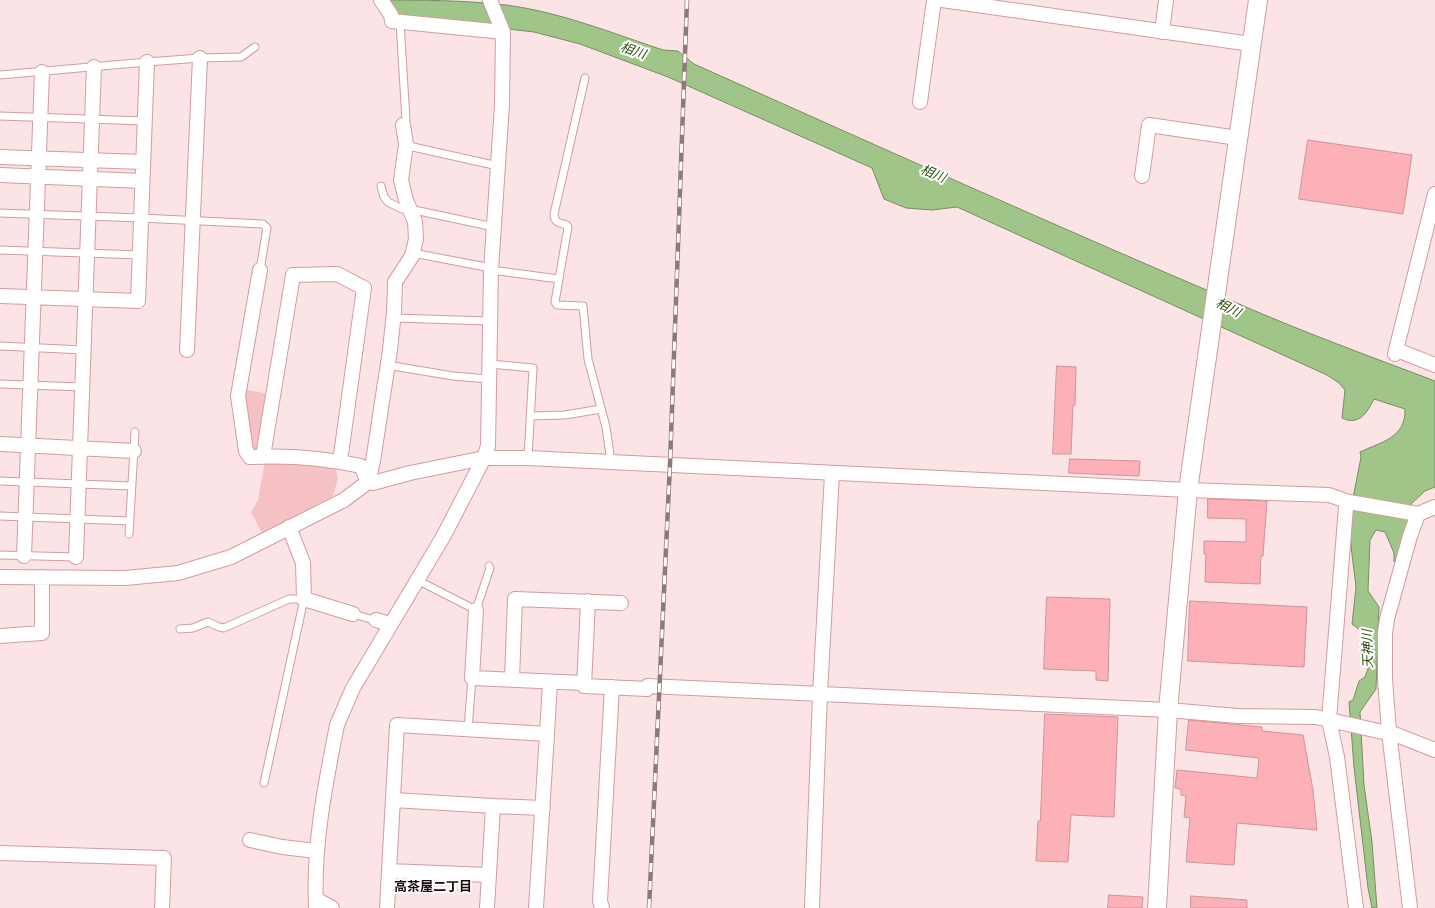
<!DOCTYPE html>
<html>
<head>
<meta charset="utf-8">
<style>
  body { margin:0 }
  canvas { display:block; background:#fce4e6 }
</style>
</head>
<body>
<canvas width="1435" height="908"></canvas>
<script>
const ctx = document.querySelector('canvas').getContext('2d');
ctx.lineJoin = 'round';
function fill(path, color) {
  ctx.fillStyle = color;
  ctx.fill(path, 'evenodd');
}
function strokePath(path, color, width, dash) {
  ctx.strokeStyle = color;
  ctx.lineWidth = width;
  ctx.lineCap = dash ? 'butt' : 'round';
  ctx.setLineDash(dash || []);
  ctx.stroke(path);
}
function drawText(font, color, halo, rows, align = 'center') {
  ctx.font = font + ' Quicksand,"Noto Sans JP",sans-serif';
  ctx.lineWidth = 4;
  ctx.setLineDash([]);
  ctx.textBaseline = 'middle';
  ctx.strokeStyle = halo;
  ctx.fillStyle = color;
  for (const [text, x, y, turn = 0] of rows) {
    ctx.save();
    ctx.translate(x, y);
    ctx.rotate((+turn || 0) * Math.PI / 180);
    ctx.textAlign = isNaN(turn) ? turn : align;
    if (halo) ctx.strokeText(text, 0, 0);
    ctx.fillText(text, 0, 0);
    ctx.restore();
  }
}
const green = new Path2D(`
  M 242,389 L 270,394 L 261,451 L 254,454 Z
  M 265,461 L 334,464 L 338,478 L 333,496 L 262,533 L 251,512 L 258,500 Z`);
const water = new Path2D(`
  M 376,0 C 419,0 462,0 506,5 C 560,12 612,33 663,50 L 678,51 L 694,64 C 875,145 1056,226 1239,304 C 1303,332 1369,356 1435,381 L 1435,487 L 1425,491 L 1411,504 L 1406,542 L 1394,562 L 1394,553 L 1385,532 L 1376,530 L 1370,540 L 1368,591 L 1379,607 L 1376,689 L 1360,712 L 1364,785 L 1372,842 L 1377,908 L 1372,908 L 1368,888 L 1354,767 L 1349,702 L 1353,700 L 1359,681 L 1365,677 L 1369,666 L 1365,637 L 1360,630 L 1352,624 L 1356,587 L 1350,538 L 1353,498 L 1361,457 L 1360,452 C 1381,442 1406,438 1405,409 L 1374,399 C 1367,413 1359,426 1342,418 L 1345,390 L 1339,383 L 1327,375 L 957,207 L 932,210 L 906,208 L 884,199 L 872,168 L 668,77 L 580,44 L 534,32 L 397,16 Z`);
const building = new Path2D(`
  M 1308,140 L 1412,155 L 1403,214 L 1299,199 Z
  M 1057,366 L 1076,367 L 1075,405 L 1073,405 L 1071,454 L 1053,454 Z
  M 1070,459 L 1140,461 L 1139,476 L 1069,473 Z
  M 1208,499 L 1267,501 L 1263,556 L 1261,556 L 1260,584 L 1205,582 L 1206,554 L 1204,554 L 1204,541 L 1246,542 L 1246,519 L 1208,518 Z
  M 1047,597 L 1110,599 L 1108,681 L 1096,680 L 1096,671 L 1044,669 Z
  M 1190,601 L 1307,607 L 1304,667 L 1188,661 Z
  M 1045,714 L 1118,717 L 1114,817 L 1071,815 L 1068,862 L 1036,861 L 1038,821 L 1040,821 Z
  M 1189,720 L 1262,727 L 1262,731 L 1303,735 L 1313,790 L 1317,830 L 1237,823 L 1234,865 L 1186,862 L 1190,818 L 1184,817 L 1186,796 L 1181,795 L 1181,789 L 1175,788 L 1177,770 L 1257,778 L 1259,758 L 1186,750 Z
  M 1109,895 L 1143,897 L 1142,908 L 1108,908 Z
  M 1191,896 L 1247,900 L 1247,908 L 1191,908 Z`);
const service = new Path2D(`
  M 400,22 L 406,120 L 403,125
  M 0,75 L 147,62 L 200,58 L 241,57 L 255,47
  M 585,78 L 554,214 C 554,223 560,223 567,225 L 568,227 L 555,302 L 557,305 L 583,306 L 588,359 L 606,427 L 611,462
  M 0,116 L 144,121
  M 406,141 L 413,147 L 498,166
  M 381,186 L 384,197 L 388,202 L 402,209 L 419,211 L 494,227
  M 0,213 L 141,218 L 263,224 L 267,228 L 260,270
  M 0,250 L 140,255
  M 413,253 L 491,268
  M 491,270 L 559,279
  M 394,318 L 489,321
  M 0,346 L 83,350
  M 490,364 L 533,368 L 528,458
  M 387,365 L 453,376 L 489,379
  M 0,384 L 82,387
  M 531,416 L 565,415 L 601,409
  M 0,481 L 132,486
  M 0,516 L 130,521
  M 129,534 L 135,432
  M 0,555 L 76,557
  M 417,580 L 476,610 L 490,568 L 489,566
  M 353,614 L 374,620 L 376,620
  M 180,629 L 193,628 L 208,622 L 219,627 L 224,628 L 289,599 L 304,599 L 264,783
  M 468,729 L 472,678`);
const minor = new Path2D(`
  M 381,0 L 391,15 L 392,21 L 503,32
  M 942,0 L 1251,44
  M 1162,32 L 1166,0
  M 920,102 L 934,0
  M 0,157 L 143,162
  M 0,175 L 142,181
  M 1142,176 L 1149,125 L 1238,138
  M 260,270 L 238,396 L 246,451 L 250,457 C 287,455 325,458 361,466 L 368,482
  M 0,296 L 138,301 L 147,62
  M 187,350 L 200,58
  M 1397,350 L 1435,365
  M 1395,354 L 1435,194
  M 0,444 L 134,451
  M 263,456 L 293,275 L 337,274 L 364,288 L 340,462
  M 368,482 L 373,461 L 390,350 L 394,312 L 395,282 L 412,256 L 416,239 L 415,222 L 406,200 L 401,180 L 406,144 L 403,125
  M 1349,502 L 1346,507 L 1329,720 L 1337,757 L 1356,908
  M 289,527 L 303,563 L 304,599 L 353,614
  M 24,556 L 42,72
  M 76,557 L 94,67
  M 0,577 L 125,578 L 178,573 L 231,557 L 344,500 L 368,482 L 373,483 L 410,473 L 484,458 L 528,458 L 1188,490 L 1329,495 L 1349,502 L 1418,514 L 1435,507
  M 588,601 L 584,686 L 647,689 L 648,686 L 1168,710 L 1238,716 L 1316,717 L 1383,732 L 1389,732 L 1435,750
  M 476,610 L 472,678 L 584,683
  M 376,620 L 390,624
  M 0,636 L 42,633 L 42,577
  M 512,679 L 515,599 L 621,603
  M 547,734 L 550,682
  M 393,800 L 493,806
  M 250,840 L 282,847 L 317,851
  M 0,853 L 164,858 L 162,908
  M 389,871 L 488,875
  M 316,899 L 332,908
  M 316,908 C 313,845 325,786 337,725 L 353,688 L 443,537 L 484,458 L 488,446 L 491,270 L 502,105 L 503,32 L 490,0
  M 387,908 L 397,725 L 547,734 L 536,908
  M 487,908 L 493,806 L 543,808
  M 602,908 L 600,901 L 612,687
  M 812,908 L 820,694 L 832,474
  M 1410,908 L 1389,732 L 1385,679 L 1385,633 L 1387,619 L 1410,536 L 1418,514`);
const tertiary = new Path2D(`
  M 1157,908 L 1168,710 L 1188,490 L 1258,0`);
const rail = new Path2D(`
  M 649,908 L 670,464 L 687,0`);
const waterNames = [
  ["相川",633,51,19],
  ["相川",933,174,23],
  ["相川",1228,308,27],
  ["天神川",1368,649,-92]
];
const neighbourhoodNames = [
  ["高茶屋二丁目",433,887]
];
fill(green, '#f5c1c4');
fill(water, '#a0c588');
strokePath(water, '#788c62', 1);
fill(building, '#fdb0b7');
strokePath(building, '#ca9599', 1);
strokePath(service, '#d19ca0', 9);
strokePath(minor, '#d19ca0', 16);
strokePath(tertiary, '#d19ca0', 20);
strokePath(service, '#fff', 7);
strokePath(minor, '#fff', 14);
strokePath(tertiary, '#fff', 18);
strokePath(rail, '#8d787a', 4.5);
strokePath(rail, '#fff', 3, [9]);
drawText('italic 13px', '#2d4e0f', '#fff', waterNames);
drawText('bold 13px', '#19070a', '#fff', neighbourhoodNames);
</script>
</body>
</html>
